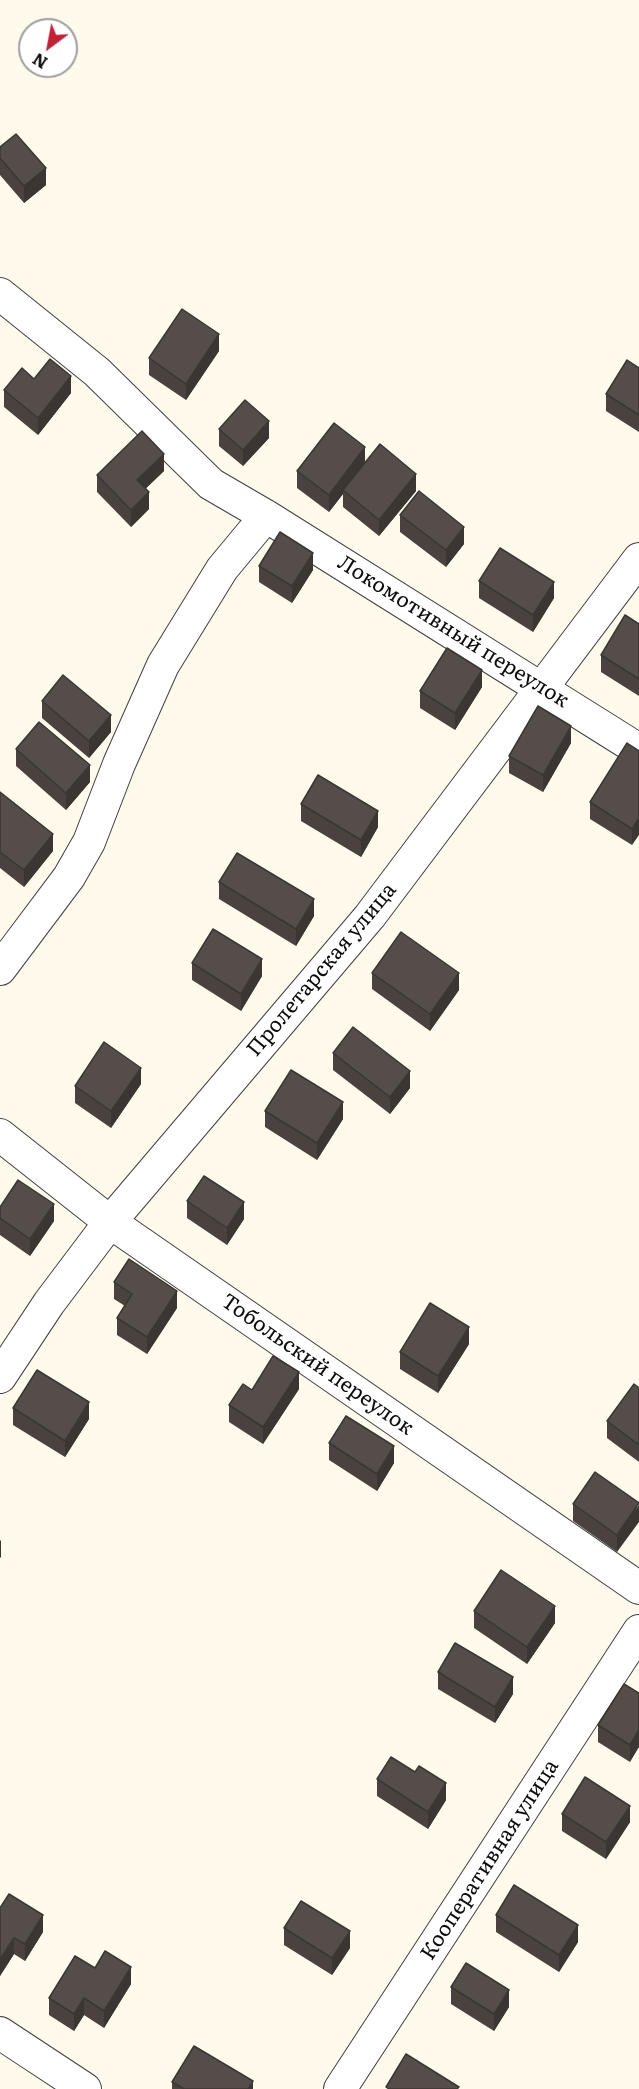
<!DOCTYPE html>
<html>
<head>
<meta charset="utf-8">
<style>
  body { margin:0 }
  #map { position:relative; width:639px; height:2089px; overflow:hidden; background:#fffaec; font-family:Literata,serif }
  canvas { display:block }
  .north { position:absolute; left:18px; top:18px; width:60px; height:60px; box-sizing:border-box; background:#fff; border:2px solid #9e9e9e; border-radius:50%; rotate:212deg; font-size:16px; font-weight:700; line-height:24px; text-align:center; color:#0d0d0d }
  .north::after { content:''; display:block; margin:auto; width:21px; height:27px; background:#bf2338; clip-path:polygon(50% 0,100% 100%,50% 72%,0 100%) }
</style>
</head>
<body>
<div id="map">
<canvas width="639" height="2089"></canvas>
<div class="north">N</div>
</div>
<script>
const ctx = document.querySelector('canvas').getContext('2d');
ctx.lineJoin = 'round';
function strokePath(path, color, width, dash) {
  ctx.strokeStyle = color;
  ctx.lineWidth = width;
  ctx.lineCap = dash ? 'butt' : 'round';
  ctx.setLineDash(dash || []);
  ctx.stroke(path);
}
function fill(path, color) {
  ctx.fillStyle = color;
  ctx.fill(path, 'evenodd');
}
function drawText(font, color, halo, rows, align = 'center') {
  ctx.font = font + ' Literata,serif';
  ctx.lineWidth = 6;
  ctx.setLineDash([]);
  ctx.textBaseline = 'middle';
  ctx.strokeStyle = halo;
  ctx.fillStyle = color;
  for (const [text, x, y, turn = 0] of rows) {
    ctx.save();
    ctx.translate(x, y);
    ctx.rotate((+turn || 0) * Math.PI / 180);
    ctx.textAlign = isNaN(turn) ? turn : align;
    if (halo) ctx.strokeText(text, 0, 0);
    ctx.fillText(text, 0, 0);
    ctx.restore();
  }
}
const minor = new Path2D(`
  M 0,294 L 97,372 L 211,484 L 266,516 L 639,750
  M 0,969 L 69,877 L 89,842 L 119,764 L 163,665 L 222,569 L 266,516
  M 0,1135 L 110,1222 L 639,1588
  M 0,1377 L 49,1303 L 110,1222 L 370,916 L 639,559
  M 0,2033 L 85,2089
  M 340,2089 L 639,1631`);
const wall = new Path2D(`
  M 0,147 L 46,185 L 24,203 L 0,175 Z
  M 219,351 L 186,400 L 149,375 L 149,358 Z
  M 639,368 L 639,432 L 606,411 L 606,394 Z
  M 34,379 L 71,393 L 38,435 L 4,407 L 4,390 Z
  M 219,429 L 269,438 L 243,466 L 219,446 Z
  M 365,462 L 416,491 L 379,536 L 343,507 L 343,494 L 329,512 L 297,488 L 297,471 Z
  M 164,471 L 145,489 L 149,509 L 131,527 L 97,492 L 97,475 Z
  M 400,515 L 464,544 L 446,567 L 400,532 Z
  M 259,566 L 313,570 L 292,603 L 259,582 Z
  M 479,581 L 554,598 L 533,632 L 479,598 Z
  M 639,624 L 639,696 L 601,672 L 601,655 Z
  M 482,687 L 455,730 L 420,708 L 420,691 Z
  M 42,701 L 111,732 L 89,758 L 42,718 Z
  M 571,743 L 543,792 L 509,773 L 509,756 Z
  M 16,749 L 90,782 L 66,810 L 16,766 Z
  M 639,751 L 632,845 L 590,819 L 590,802 Z
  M 0,792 L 53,851 L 24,887 L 0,868 Z
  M 301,804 L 378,827 L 361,857 L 301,821 Z
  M 219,882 L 314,916 L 296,946 L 219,899 Z
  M 192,963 L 262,976 L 241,1011 L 192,980 Z
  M 372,973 L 459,990 L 430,1031 L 372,989 Z
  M 333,1053 L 410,1088 L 390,1114 L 333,1070 Z
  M 141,1084 L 111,1128 L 75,1103 L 75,1086 Z
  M 265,1111 L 343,1119 L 317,1160 L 265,1127 Z
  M 187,1201 L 244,1219 L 227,1245 L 187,1218 Z
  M 0,1207 L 54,1221 L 30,1256 L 0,1235 Z
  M 114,1282 L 177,1308 L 147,1354 L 117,1335 L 117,1318 L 125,1306 L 114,1299 Z
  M 469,1344 L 438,1393 L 400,1369 L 400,1352 Z
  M 639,1388 L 639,1462 L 607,1438 L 607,1421 Z
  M 299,1389 L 263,1444 L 229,1422 L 229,1405 L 252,1390 Z
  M 13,1408 L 89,1419 L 65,1457 L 13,1425 Z
  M 329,1443 L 394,1463 L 377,1491 L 329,1460 Z
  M 639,1503 L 617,1552 L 573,1521 L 573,1504 Z
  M 474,1611 L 555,1623 L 527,1664 L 474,1628 Z
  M 438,1672 L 513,1694 L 495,1723 L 438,1689 Z
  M 639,1693 L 630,1762 L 598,1742 L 598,1725 Z
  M 415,1772 L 446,1800 L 428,1829 L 377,1796 L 377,1779 Z
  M 562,1814 L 630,1822 L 606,1859 L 562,1831 Z
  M 0,1908 L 43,1932 L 25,1961 L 14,1954 L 0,1976 Z
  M 496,1915 L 578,1942 L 559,1972 L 496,1932 Z
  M 284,1928 L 350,1948 L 332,1975 L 284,1945 Z
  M 95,1968 L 131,1984 L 104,2028 L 84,2015 L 74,2031 L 49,2015 L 49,1998 Z
  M 451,1987 L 509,2007 L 494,2031 L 451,2004 Z
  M 172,2082 L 253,2089 L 172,2089 Z`);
const shadedWall = new Path2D(`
  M 46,168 L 46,185 L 24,203 L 24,186 Z
  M 219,334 L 219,351 L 186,400 L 186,384 Z
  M 71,376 L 71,393 L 38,435 L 38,418 Z
  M 269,421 L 269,438 L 243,466 L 243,450 Z
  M 365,447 L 365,464 L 343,490 L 343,494 L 329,512 L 329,495 Z
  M 164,454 L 164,471 L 137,497 L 137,480 Z
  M 416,474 L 416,491 L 379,536 L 379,520 Z
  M 149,492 L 149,509 L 131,527 L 131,510 Z
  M 464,527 L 464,544 L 446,567 L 446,550 Z
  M 313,553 L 313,570 L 292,603 L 292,586 Z
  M 554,582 L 554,598 L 533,632 L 533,615 Z
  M 482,670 L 482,687 L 455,730 L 455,713 Z
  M 111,715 L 111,732 L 89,758 L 89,741 Z
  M 571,726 L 571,743 L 543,792 L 543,775 Z
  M 90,765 L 90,782 L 66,810 L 66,793 Z
  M 378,811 L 378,827 L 361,857 L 361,840 Z
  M 639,818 L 639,835 L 632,845 L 632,829 Z
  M 53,834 L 53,851 L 24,887 L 24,870 Z
  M 314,899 L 314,916 L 296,946 L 296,929 Z
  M 262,959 L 262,976 L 241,1011 L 241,994 Z
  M 459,973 L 459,990 L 430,1031 L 430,1014 Z
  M 141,1068 L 141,1084 L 111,1128 L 111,1111 Z
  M 410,1071 L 410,1088 L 390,1114 L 390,1097 Z
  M 343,1102 L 343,1119 L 317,1160 L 317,1143 Z
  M 244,1202 L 244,1219 L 227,1245 L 227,1228 Z
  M 54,1204 L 54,1221 L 30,1256 L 30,1239 Z
  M 177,1291 L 177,1308 L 147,1354 L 147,1337 Z
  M 469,1327 L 469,1344 L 438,1393 L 438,1376 Z
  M 299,1372 L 299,1389 L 263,1444 L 263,1427 Z
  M 89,1402 L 89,1419 L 65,1457 L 65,1441 Z
  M 394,1446 L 394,1463 L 377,1491 L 377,1474 Z
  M 639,1505 L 639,1522 L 617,1552 L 617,1535 Z
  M 1,1540 L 1,1557 L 0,1558 L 0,1541 Z
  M 555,1606 L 555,1623 L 527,1664 L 527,1647 Z
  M 513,1677 L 513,1694 L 495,1723 L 495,1707 Z
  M 639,1730 L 639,1747 L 630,1762 L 630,1745 Z
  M 446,1783 L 446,1800 L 428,1829 L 428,1812 Z
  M 630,1806 L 630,1822 L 606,1859 L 606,1842 Z
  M 43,1915 L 43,1932 L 25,1961 L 25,1944 Z
  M 578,1925 L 578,1942 L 559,1972 L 559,1955 Z
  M 350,1931 L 350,1948 L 332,1975 L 332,1958 Z
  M 14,1938 L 14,1954 L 0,1976 L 0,1959 Z
  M 131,1967 L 131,1984 L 104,2028 L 104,2011 Z
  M 509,1990 L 509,2007 L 494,2031 L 494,2014 Z
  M 84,1998 L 84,2015 L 74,2031 L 74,2014 Z
  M 253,2081 L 253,2089 L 248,2089 Z`);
const building = new Path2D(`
  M 16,134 L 46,168 L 24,186 L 0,158 L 0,147 Z
  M 182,309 L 219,334 L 186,384 L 149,358 Z
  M 50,359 L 71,376 L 38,418 L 4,390 L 22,368 L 34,379 Z
  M 627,360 L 639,368 L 639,415 L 606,394 Z
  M 245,400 L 269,421 L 243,450 L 219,429 Z
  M 334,423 L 365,447 L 329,495 L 297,471 Z
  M 142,431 L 164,454 L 137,480 L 149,492 L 131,510 L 97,475 Z
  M 380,444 L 416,474 L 379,520 L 343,490 Z
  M 419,491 L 464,527 L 446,550 L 400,515 Z
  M 280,532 L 313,553 L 292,586 L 259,566 Z
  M 500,548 L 554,582 L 533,615 L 479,581 Z
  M 625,615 L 639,624 L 639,679 L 601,655 Z
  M 447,648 L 482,670 L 455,713 L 420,691 Z
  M 63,675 L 111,715 L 89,741 L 42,701 Z
  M 538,706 L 571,726 L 543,775 L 509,756 Z
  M 39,722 L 90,765 L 66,793 L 16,749 Z
  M 627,743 L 639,751 L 639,818 L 632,829 L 590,802 Z
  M 318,775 L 378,811 L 361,840 L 301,804 Z
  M 0,792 L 53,834 L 24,870 L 0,852 Z
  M 237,853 L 314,899 L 296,929 L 219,882 Z
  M 213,929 L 262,959 L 241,994 L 192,963 Z
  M 401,932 L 459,973 L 430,1014 L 372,973 Z
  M 353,1027 L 410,1071 L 390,1097 L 333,1053 Z
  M 104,1042 L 141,1068 L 111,1111 L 75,1086 Z
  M 291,1070 L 343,1102 L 317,1143 L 265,1111 Z
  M 204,1176 L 244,1202 L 227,1228 L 187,1201 Z
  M 18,1180 L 54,1204 L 30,1239 L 0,1218 L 0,1207 Z
  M 129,1259 L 177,1291 L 147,1337 L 117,1318 L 132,1294 L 114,1282 Z
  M 430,1303 L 469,1327 L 438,1376 L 400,1352 Z
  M 273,1356 L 299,1372 L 263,1427 L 229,1405 L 243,1384 L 252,1390 Z
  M 37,1370 L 89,1402 L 65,1441 L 13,1408 Z
  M 634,1384 L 639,1388 L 639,1445 L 607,1421 Z
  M 346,1416 L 394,1446 L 377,1474 L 329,1443 Z
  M 595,1472 L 639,1503 L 617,1535 L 573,1504 Z
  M 501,1570 L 555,1606 L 527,1647 L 474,1611 Z
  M 455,1643 L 513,1677 L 495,1707 L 438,1672 Z
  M 624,1684 L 639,1693 L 639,1730 L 630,1745 L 598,1725 Z
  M 391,1757 L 415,1772 L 419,1766 L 446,1783 L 428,1812 L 377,1779 Z
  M 585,1777 L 630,1806 L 606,1842 L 562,1814 Z
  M 514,1885 L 578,1925 L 559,1955 L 496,1915 Z
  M 9,1894 L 43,1915 L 25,1944 L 14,1938 L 0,1959 L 0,1908 Z
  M 301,1901 L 350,1931 L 332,1958 L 284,1928 Z
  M 105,1951 L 131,1967 L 104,2011 L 84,1998 L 74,2014 L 49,1998 L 75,1956 L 95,1968 Z
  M 466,1963 L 509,1990 L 494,2014 L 451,1987 Z
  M 194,2046 L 253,2081 L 248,2089 L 184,2089 L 172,2082 Z
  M 406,2054 L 459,2087 L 457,2089 L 389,2089 L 386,2087 Z`);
const streetNames = [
  ["Локомотивный переулок",453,632,32],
  ["Пролетарская улица",322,970,-50],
  ["Тобольский переулок",317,1365,35],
  ["Кооперативная улица",490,1860,-57]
];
strokePath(minor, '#404040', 34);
strokePath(minor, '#fff', 32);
fill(wall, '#49423f');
fill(shadedWall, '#3c3633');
fill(building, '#554d49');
strokePath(building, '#3c3633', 1.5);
drawText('21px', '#0d0d0d', '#fff', streetNames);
</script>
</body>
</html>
